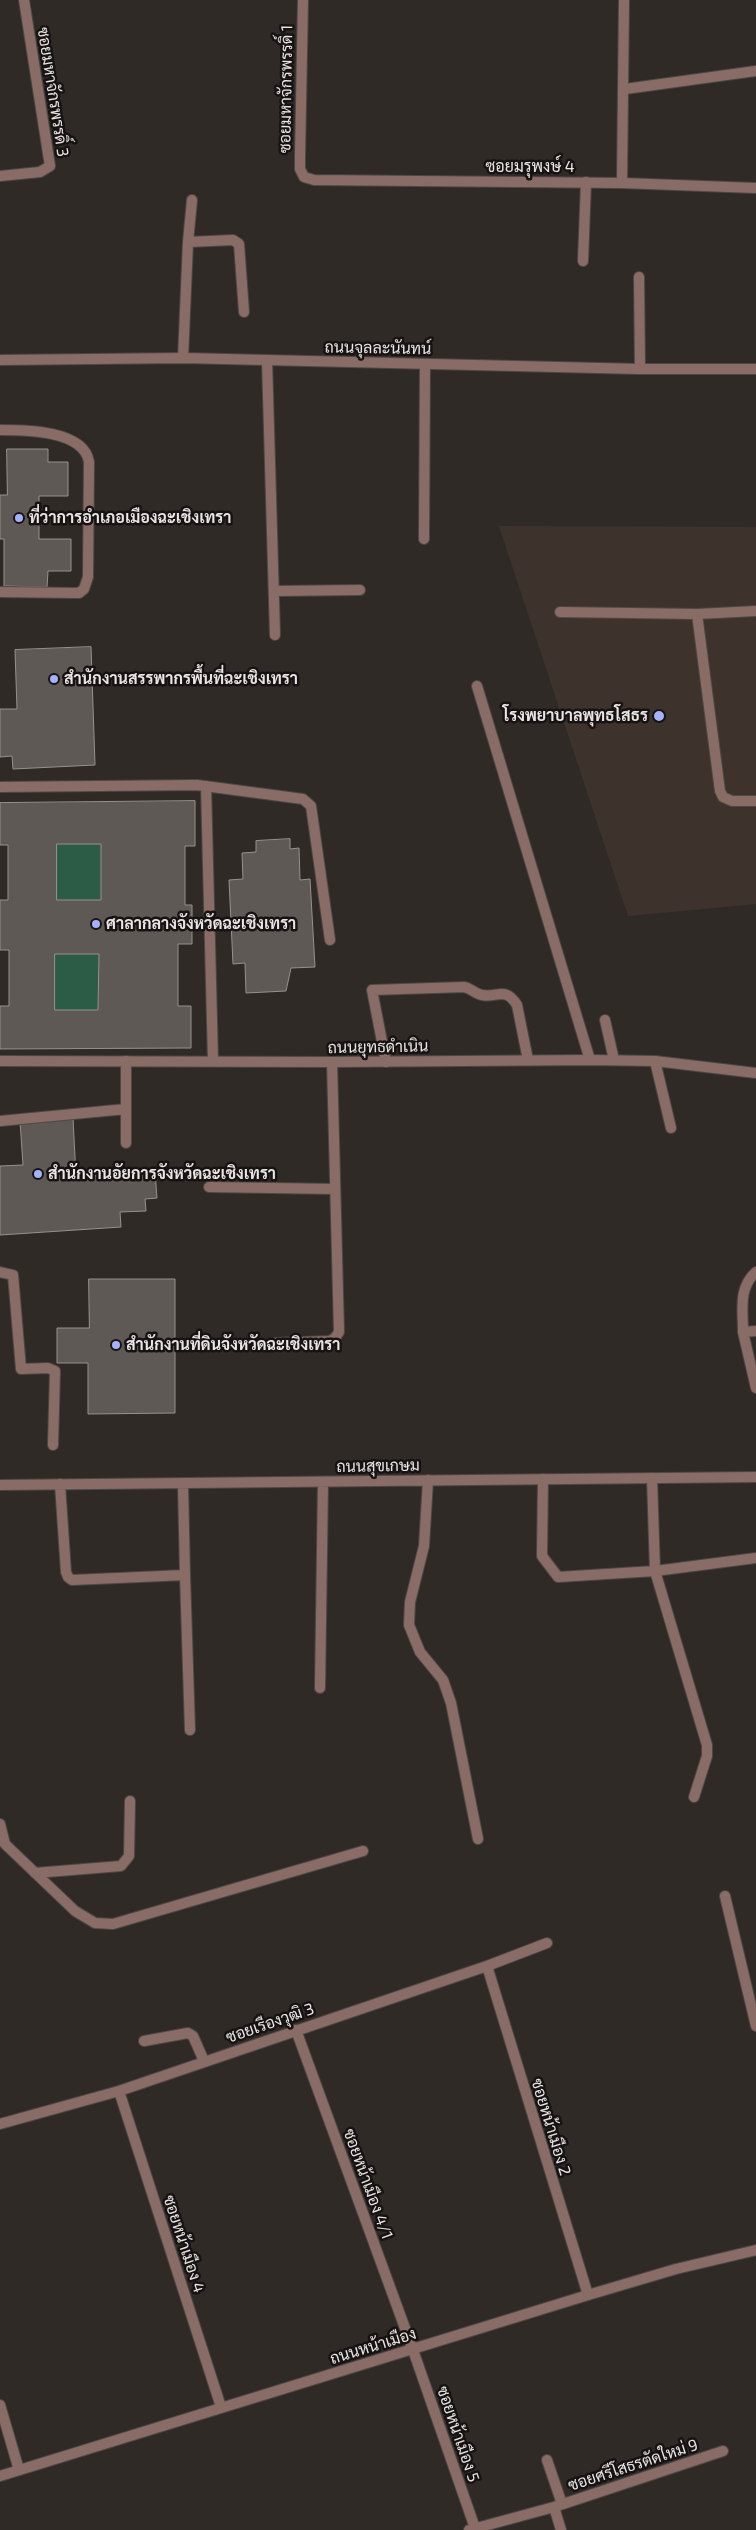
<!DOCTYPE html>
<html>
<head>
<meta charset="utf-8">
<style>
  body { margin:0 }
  canvas { display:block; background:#302a27 }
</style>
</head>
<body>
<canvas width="756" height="2530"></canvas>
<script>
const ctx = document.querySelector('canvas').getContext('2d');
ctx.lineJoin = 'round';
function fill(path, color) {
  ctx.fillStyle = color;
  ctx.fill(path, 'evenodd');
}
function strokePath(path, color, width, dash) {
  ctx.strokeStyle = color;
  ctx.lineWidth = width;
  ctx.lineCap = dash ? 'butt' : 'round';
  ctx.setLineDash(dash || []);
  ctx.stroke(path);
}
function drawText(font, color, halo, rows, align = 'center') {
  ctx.font = font + ' "Exo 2",Sarabun,sans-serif';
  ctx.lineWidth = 5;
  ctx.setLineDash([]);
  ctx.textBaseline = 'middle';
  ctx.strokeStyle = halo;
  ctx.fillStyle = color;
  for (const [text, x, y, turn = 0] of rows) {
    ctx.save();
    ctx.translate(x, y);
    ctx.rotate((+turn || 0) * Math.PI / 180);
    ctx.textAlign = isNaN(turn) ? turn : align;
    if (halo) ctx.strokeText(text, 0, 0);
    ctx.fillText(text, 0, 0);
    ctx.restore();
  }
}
const built = new Path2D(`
  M 499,526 L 756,527 L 756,904 L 628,916 Z`);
const green = new Path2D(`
  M 57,844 L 101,844 L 101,900 L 57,900 Z
  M 55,954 L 99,954 L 98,1010 L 55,1010 Z`);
const building = new Path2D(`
  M 7,449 L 48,449 L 48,462 L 68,462 L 68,496 L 39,496 L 39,539 L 71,539 L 71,571 L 48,571 L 47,587 L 4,586 L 4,539 L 0,539 L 0,495 L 7,495 Z
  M 91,647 L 95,765 L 13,769 L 12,756 L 0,757 L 0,709 L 17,709 L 15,650 Z
  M 195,801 L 195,846 L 185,846 L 185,905 L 192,905 L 192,944 L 178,944 L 178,1006 L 191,1006 L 191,1048 L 0,1049 L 0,1006 L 9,1006 L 9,950 L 0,950 L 0,900 L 8,900 L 8,845 L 0,845 L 0,803 ZM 57,844 L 101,844 L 101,900 L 57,900 ZM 55,954 L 99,954 L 98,1010 L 55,1010 Z
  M 290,839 L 290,849 L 299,848 L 300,880 L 310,879 L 315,967 L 291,968 L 286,991 L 246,993 L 245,963 L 233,964 L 229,880 L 243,879 L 242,853 L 256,852 L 256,841 Z
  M 73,1118 L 76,1177 L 155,1172 L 157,1198 L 145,1199 L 146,1211 L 120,1212 L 121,1227 L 0,1235 L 0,1166 L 23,1165 L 20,1121 Z
  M 89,1279 L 175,1279 L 175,1413 L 88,1414 L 88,1363 L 57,1363 L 57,1328 L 89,1328 Z`);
const service = new Path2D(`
  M 625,89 L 756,71
  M 622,183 L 624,0
  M 188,242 L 233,240 L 239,244 L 244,312
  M 583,261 L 586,182
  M 639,277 L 640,369
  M 183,358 L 188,242 L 192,200
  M 267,360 L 275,635
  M 0,430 C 25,430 84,430 89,462 L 88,577 L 84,589 L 79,593 L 0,592
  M 424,539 L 425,364
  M 274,591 L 360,590
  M 477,686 L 590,1060
  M 206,786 L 213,1061
  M 0,787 L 197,785 L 303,799 L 311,806 L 330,940
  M 605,1020 L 614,1060
  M 126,1061 L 126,1143
  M 655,1061 L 671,1128
  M 386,1062 L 372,990 L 464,987 C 471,988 475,994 482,995 C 498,998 505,986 517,1005 L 528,1060
  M 0,1121 L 126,1109
  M 209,1187 L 335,1189
  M 0,1272 L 13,1275 L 21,1369 L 48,1368 L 55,1371 L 53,1445
  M 276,1343 L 330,1341 L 335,1338 L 339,1332 L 332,1062
  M 652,1478 L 655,1571 L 707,1745 L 707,1756 L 694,1797
  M 543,1479 L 542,1556 L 558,1577 L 655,1571 L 756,1558
  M 725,1896 L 756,2026
  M 144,2041 L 188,2033 L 193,2036 L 204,2061
  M 547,2460 L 562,2504`);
const minor = new Path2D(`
  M 303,0 L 300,156 L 300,169 L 304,177 L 314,180 L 622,183 L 756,188
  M 0,176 L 40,172 L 50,166 L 24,0
  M 0,360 L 183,358 L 640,369 L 756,369
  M 756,611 L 697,614 L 720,791 L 723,797 L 732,801 L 756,801
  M 560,612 L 697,614
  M 0,1061 L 332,1062 L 590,1060 L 655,1061 L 756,1073
  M 756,1272 C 738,1288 743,1310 743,1332 L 756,1331
  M 743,1332 L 756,1388
  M 428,1480 L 424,1546 L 410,1602 L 409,1625 L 420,1652 L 443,1680 L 451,1703 L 478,1839
  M 60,1484 L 66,1572 L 68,1577 L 72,1580 L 185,1575 L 183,1484
  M 0,1485 L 756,1477
  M 185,1575 L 190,1730
  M 320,1688 L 323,1482
  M 0,1824 L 5,1844 L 75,1911 L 95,1923 L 113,1924 L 363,1851
  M 35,1873 L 121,1866 L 129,1856 L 130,1801
  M 487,1966 L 588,2295
  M 296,2030 L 413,2350 L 475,2528
  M 119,2091 L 221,2407
  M 0,2124 L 119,2091 L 487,1966 L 547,1943
  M 0,2405 L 19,2470
  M 554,2507 L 561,2530
  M 469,2530 L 554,2507 L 723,2451`);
const tertiary = new Path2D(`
  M 0,2476 L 588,2295 L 676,2269 L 756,2250`);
const markers = [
  [19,518,5,"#a4b1fc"],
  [54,679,5,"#a4b1fc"],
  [659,716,6,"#a4b1fc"],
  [96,924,5,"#a4b1fc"],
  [38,1174,5,"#a4b1fc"],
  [116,1345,5,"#a4b1fc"]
];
const streetNames = [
  ["ซอยมหาจักรพรรดิ์ 1",286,89,-89],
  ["ซอยมหาจักรพรรดิ์ 3",53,92,81],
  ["ซอยมรุพงษ์ 4",530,167],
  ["ถนนจุลละนันทน์",378,348,1],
  ["ถนนยุทธดำเนิน",378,1047,-1],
  ["ถนนสุขเกษม",378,1466,-1],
  ["ซอยเรืองวุฒิ 3",270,2023,-19],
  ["ซอยหน้าเมือง 2",551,2127,73],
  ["ซอยหน้าเมือง 4/1",368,2184,70],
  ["ซอยหน้าเมือง 4",184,2244,72],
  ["ถนนหน้าเมือง",373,2346,-17],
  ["ซอยหน้าเมือง 5",458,2434,71],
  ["ซอยศรีโสธรตัดใหม่ 9",633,2465,-18]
];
const poiNames = [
  ["ที่ว่าการอำเภอเมืองฉะเชิงเทรา",29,518],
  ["สำนักงานสรรพากรพื้นที่ฉะเชิงเทรา",64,679],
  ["โรงพยาบาลพุทธโสธร",648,716,"right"],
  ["ศาลากลางจังหวัดฉะเชิงเทรา",106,924],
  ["สำนักงานอัยการจังหวัดฉะเชิงเทรา",48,1174],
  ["สำนักงานที่ดินจังหวัดฉะเชิงเทรา",126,1345]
];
fill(built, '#3e322d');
fill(green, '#2d5c46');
fill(building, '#5f5955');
strokePath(building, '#97918c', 1);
strokePath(service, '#4e4845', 12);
strokePath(minor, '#4e4845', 12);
strokePath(tertiary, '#4e4845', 12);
strokePath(service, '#8a6c66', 10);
strokePath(minor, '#8a6c66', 10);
strokePath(tertiary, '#8a6c66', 10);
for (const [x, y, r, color] of markers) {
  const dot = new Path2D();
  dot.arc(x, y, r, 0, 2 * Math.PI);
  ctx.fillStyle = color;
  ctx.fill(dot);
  strokePath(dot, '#161312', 2);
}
drawText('16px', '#eae5e4', '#161312', streetNames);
drawText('bold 16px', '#eae5e4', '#161312', poiNames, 'left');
</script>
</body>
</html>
